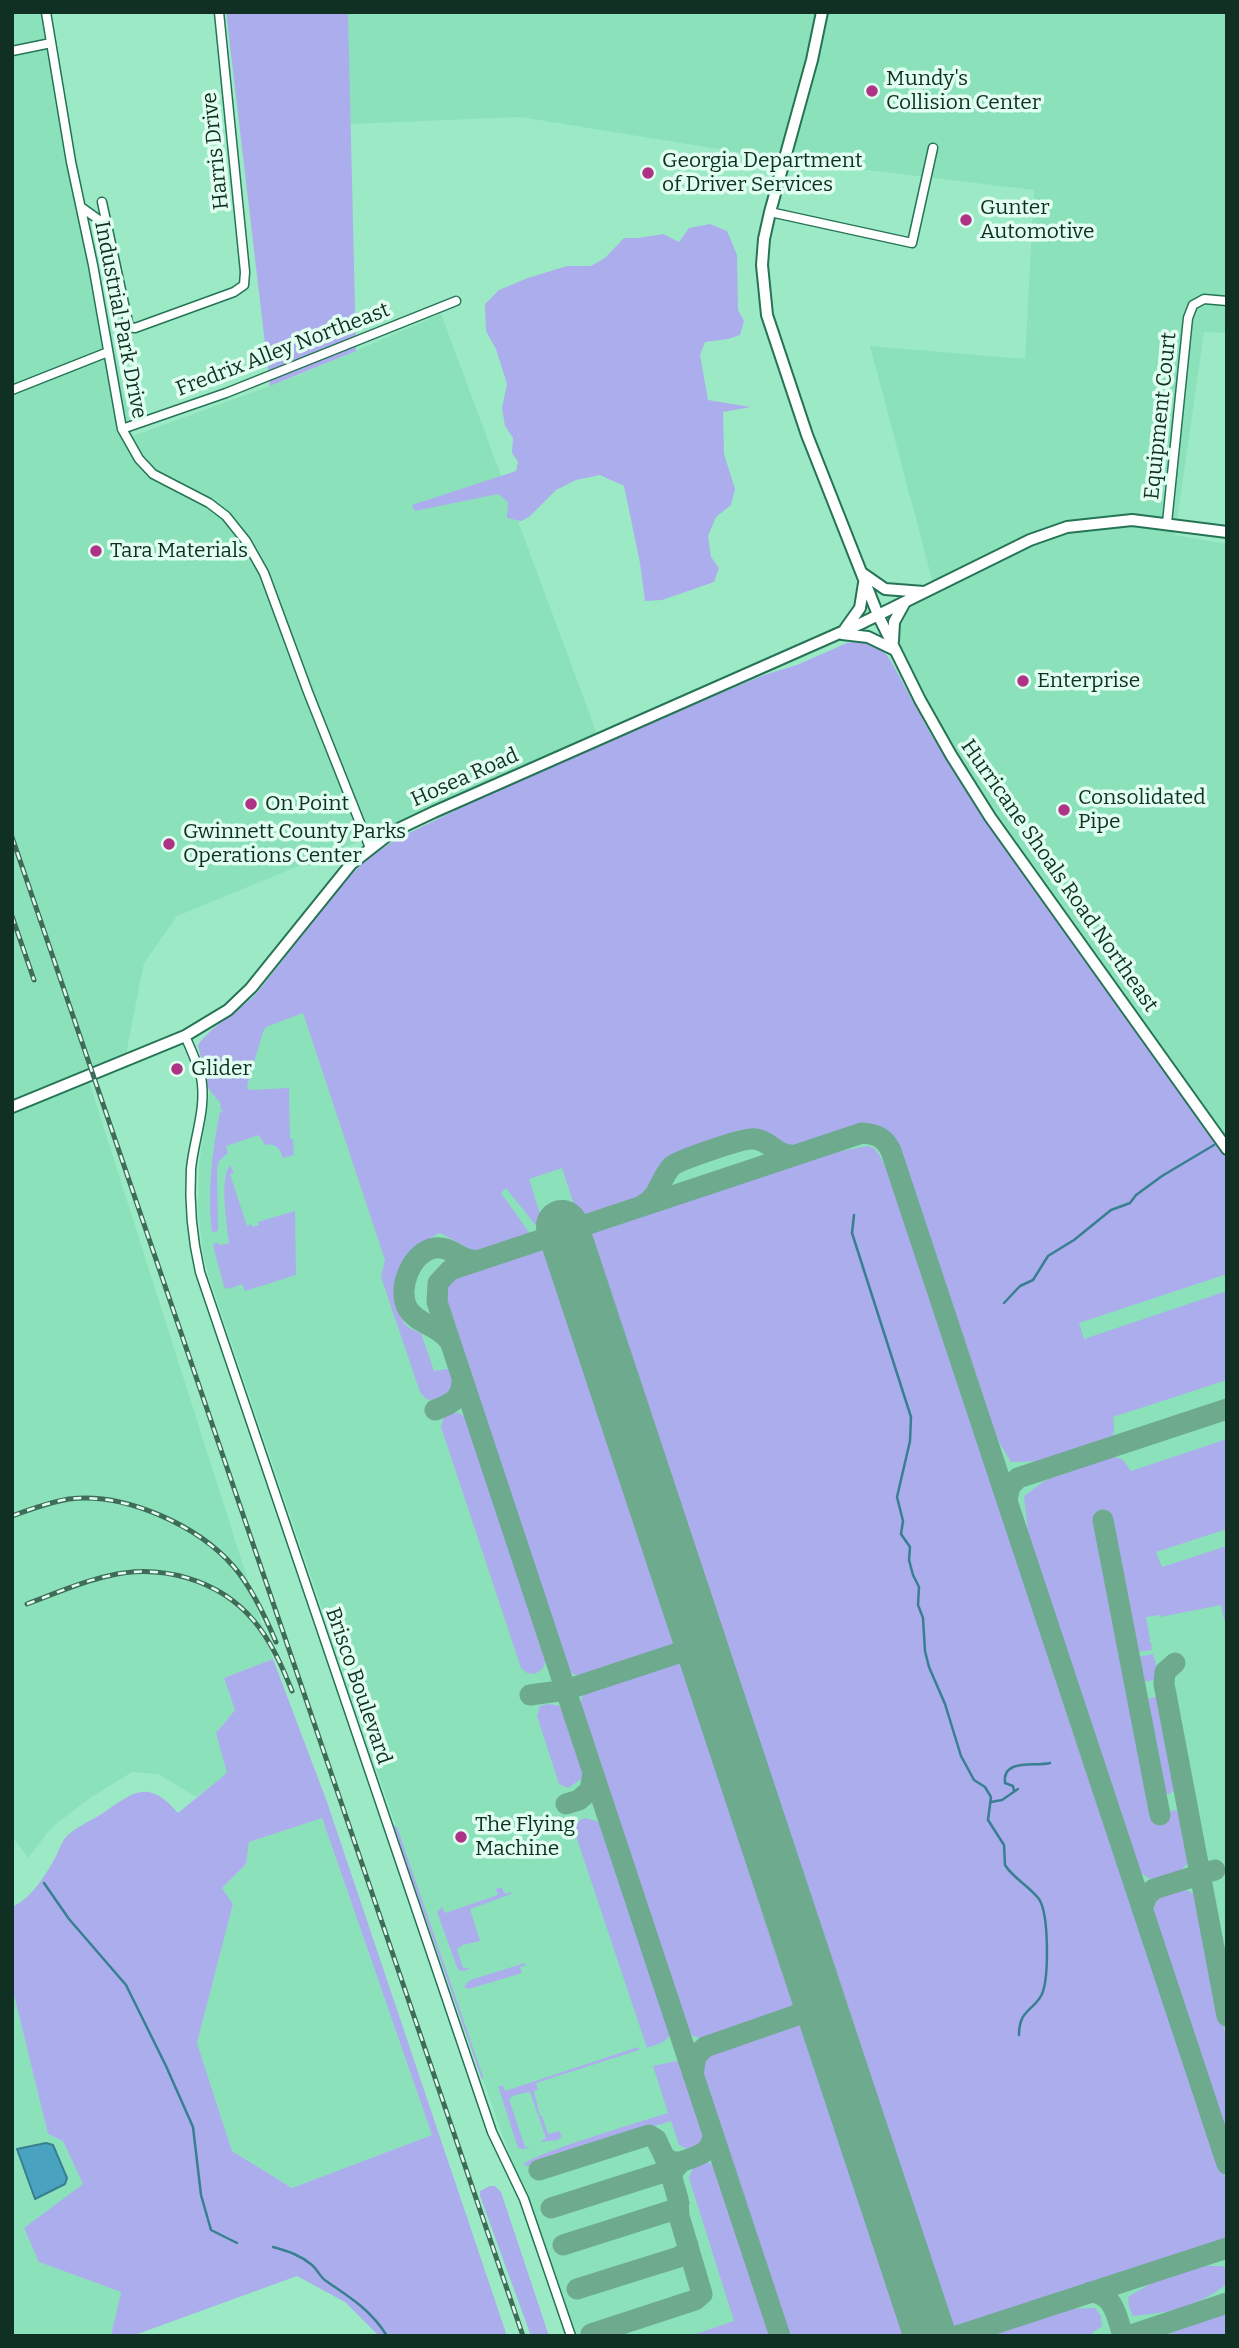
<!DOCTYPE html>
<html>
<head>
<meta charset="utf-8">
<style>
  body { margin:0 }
  #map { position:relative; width:1239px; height:2348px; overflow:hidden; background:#9ce9c5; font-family:Bitter,serif }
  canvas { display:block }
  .frame { position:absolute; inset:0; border:14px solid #103023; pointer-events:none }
</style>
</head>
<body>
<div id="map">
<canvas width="1239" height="2348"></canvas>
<div class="frame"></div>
</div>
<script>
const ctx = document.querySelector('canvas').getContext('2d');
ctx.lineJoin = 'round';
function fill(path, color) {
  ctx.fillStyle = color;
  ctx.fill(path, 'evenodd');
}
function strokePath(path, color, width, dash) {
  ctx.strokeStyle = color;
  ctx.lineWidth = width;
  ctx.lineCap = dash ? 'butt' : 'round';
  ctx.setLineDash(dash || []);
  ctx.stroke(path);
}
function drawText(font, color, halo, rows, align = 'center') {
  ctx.font = font + ' Bitter,serif';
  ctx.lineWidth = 7;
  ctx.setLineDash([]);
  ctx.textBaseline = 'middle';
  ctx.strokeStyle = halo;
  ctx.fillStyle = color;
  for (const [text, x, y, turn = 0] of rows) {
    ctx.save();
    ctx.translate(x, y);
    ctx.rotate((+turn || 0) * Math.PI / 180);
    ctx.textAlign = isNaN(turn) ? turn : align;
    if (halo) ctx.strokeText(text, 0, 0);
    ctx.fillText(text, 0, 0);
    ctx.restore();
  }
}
const built = new Path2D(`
  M 12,12 L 51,12 L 87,217 L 133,436 L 297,376 L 441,314 L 600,742 L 177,916 L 144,963 L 125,1059 L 87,1075 L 273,1659 L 224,1678 L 235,1710 L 216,1733 L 228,1773 L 196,1797 L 158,1774 L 132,1772 L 90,1798 L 52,1827 L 28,1858 L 12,1836 Z
  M 348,12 L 1227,12 L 1227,333 L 1204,332 L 1175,535 L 1227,544 L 1227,1141 L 962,771 L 882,612 L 933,583 L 870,346 L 1025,359 L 1034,190 L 792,161 L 521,117 L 350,124 Z
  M 914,723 L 1227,1177 L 1227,2336 L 573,2336 L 454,1997 L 209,1277 L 203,1254 L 198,1210 L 199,1165 L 210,1089 L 268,994 Z
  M 322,1818 L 432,2135 L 292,2188 L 232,2151 L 197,2043 L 233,1904 L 222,1888 L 246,1864 L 249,1842 Z
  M 12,1987 L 48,2134 L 63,2141 L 83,2184 L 39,2262 L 121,2292 L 111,2336 L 12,2336 Z`);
const green = new Path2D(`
  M 226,12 L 348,12 L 356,351 L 270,386 Z
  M 710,224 L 727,231 L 737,255 L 738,310 L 744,321 L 740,335 L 728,339 L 705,342 L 700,355 L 708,400 L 751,407 L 723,412 L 724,454 L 735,489 L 731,505 L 716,517 L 708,536 L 711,557 L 719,568 L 714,582 L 662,600 L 645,601 L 640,563 L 624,486 L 600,475 L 576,480 L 556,490 L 529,517 L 521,521 L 507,518 L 508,502 L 498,494 L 415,511 L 412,505 L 516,471 L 518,462 L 512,453 L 513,438 L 505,426 L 502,408 L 507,384 L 496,349 L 486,331 L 485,304 L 499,290 L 528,278 L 567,266 L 591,266 L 605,258 L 624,238 L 639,238 L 663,234 L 679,242 L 689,228 Z
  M 858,641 L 867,641 L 881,648 L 891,661 L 930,733 L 989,824 L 1227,1159 L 1227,1274 L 1079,1323 L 1084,1339 L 1227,1291 L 1227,1380 L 1113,1417 C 1115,1429 1115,1436 1105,1444 L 1045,1461 L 1011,1462 L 999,1442 L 977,1389 L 898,1147 C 890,1133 881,1128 865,1126 L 795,1148 L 754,1130 L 667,1159 L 647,1197 L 582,1219 L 578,1217 L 562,1168 L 529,1179 L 545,1230 L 541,1232 L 506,1188 L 501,1193 L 531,1235 L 477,1253 L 440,1233 C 409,1247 392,1275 401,1310 C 402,1315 402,1322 406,1325 C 410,1329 417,1331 421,1333 L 434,1371 L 447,1369 C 458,1376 460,1394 445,1400 C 440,1401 432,1400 426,1399 L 420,1392 L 381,1277 L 385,1260 L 303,1013 L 266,1027 L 263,1032 L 247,1086 L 249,1090 L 289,1088 L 290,1139 L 293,1139 L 294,1155 L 283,1158 C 280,1149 276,1143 265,1145 L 259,1135 L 226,1146 L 228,1153 L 219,1161 L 217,1169 L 218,1231 L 212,1232 C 207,1193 212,1152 220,1112 L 223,1111 L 220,1108 L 221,1104 L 208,1088 L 198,1045 C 209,1028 239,1011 256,994 L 346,880 L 366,860 L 395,840 L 546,766 L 764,675 L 797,665 L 847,643 Z
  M 868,1146 L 875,1149 L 880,1156 L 903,1205 L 1227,2184 L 1227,2240 L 958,2327 L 951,2325 L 944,2320 L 589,1249 L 592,1233 L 605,1224 L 806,1158 Z
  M 230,1165 L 234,1173 L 230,1174 L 247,1226 L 251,1224 L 253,1227 L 259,1225 L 258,1222 L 295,1211 L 296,1275 L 245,1291 L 242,1284 L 229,1289 L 224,1287 L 213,1245 L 216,1242 L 220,1245 L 229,1243 C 227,1225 219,1179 230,1165 Z
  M 540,1248 L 554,1255 L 678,1629 L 676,1641 L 668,1649 L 582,1677 L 573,1674 L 566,1666 L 443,1293 L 446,1283 L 452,1277 Z
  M 453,1412 L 461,1414 L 469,1421 L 548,1658 L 542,1669 L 535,1674 L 527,1673 L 521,1668 L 441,1427 L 444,1417 Z
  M 1227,1439 L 1227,1529 L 1156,1552 L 1162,1567 L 1227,1546 L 1227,1623 L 1225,1623 L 1221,1605 L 1160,1617 L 1160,1615 L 1146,1617 L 1150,1639 L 1149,1642 L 1151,1642 L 1152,1650 L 1136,1652 L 1110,1522 L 1095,1519 L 1126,1674 L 1139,1672 L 1137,1657 L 1153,1654 L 1158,1671 L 1154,1680 L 1129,1685 L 1153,1816 L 1166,1814 L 1168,1817 L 1172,1810 L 1180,1811 L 1185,1816 L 1192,1853 L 1189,1862 L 1178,1873 L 1150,1879 L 1138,1871 L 1133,1857 L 1039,1574 L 1028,1533 L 1024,1496 L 1046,1480 L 1110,1456 L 1122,1459 L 1131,1471 Z
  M 273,1659 L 327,1802 L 507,2336 L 379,2336 L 345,2302 L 297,2276 L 132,2336 L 111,2336 L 121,2292 L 39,2262 L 24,2228 L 83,2184 L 63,2141 L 48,2134 L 12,1987 L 12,1907 C 31,1899 45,1876 55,1858 C 59,1851 62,1840 68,1835 C 77,1827 90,1821 100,1815 C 133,1793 147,1777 178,1813 L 227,1773 L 216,1733 L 235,1710 L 224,1678 ZM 322,1818 L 432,2135 L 292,2188 L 232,2151 L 197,2043 L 233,1904 L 222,1888 L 246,1864 L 249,1842 Z
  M 672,1663 L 681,1663 L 692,1671 L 800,1999 L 796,2008 L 703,2039 L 693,2036 L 685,2027 L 580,1707 L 582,1697 L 590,1690 Z
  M 1157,1696 L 1163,1703 L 1178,1778 L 1178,1786 L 1170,1794 L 1167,1794 L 1162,1788 L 1145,1700 Z
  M 548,1704 L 560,1706 L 565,1710 L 584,1765 L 581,1779 L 568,1788 L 559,1784 L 537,1716 L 540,1706 Z
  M 585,1818 L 597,1821 L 603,1827 L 670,2029 C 671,2042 657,2044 647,2048 L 574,1830 L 577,1822 Z
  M 393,1825 L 397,1827 L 483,2077 L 482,2080 Z
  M 499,1888 L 502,1888 L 505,1894 L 511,1892 L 511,1894 L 470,1909 L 480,1941 L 463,1945 L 457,1949 L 463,1968 L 470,1968 L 465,1971 L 458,1970 L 437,1912 L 442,1907 L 445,1913 L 498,1895 L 496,1889 Z
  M 1177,1889 L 1189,1891 L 1200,1900 L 1227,2044 L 1227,2142 L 1152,1913 L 1158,1898 Z
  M 525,1963 L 526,1965 L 520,1967 L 522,1973 L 469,1989 L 464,1987 L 470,1980 Z
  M 800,2022 L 809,2027 L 910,2331 L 908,2336 L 787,2336 L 700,2069 L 704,2058 L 712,2052 Z
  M 638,2047 L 639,2050 L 536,2083 L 538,2090 L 534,2091 L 540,2116 L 542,2116 L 548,2134 L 559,2131 L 562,2136 L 558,2140 L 540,2142 L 546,2138 L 530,2092 L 515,2095 L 509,2099 L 525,2147 L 532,2146 L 524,2149 L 518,2148 L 498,2086 L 503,2086 L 505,2091 Z
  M 681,2060 L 705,2132 L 704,2140 L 698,2148 L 688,2149 L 679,2145 L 671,2121 L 529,2166 L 523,2165 C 531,2154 646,2120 668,2113 L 653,2066 Z
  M 707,2162 L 713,2165 L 718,2172 L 772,2336 L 690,2336 L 734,2321 L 689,2178 L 694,2166 Z
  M 490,2186 L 495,2186 L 501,2192 L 549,2336 L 531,2336 L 480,2196 L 480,2191 Z
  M 1195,2266 L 1223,2266 L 1227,2272 L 1227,2284 C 1195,2308 1172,2312 1133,2316 L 1129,2307 L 1128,2297 L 1160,2278 Z
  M 1095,2308 L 1101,2316 L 1102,2326 L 1088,2336 L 981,2336 L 1068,2309 Z
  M 1223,2312 L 1227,2312 L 1227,2336 L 1166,2336 L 1182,2327 Z`);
const water = new Path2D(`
  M 46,2143 L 53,2145 L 67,2178 L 65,2184 L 35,2199 L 17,2149 Z`);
const stream = new Path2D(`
  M 1226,1138 L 1227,1138
  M 854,1215 L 852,1233 L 911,1417 L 910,1441 L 897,1497 L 903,1521 L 901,1534 L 910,1547 L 909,1560 L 913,1575 L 919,1587 L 918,1605 L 923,1618 L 925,1651 L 929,1667 L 945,1704 L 961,1756 L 974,1780 L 985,1787 L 991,1797 L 988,1820 L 1004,1845 L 1005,1865 C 1013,1878 1029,1886 1039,1899 C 1049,1914 1049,1977 1042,1994 C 1034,2011 1019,2009 1019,2035
  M 1004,1303 L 1020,1286 L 1033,1280 L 1048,1256 L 1074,1240 L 1111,1210 L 1130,1203 L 1136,1195 L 1162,1176 L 1214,1145
  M 1014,1791 L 1013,1786 L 1005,1783 C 1002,1758 1035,1767 1050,1763
  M 991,1802 L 1002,1800 L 1018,1789
  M 44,1883 L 69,1919 L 126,1985 L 166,2066 L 193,2127 L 201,2195 L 211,2230 L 237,2243
  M 273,2247 C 288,2251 300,2255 312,2265 C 318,2270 320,2277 326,2281 C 350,2297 372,2311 387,2336`);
const taxiway = new Path2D(`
  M 643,1205 C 660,1196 660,1178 672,1166 C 679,1160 741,1139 751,1139 C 768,1137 777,1158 796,1155
  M 450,1342 C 441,1326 418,1325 408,1309 C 396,1289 412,1251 435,1248 C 453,1246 461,1263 481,1260
  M 435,1410 C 452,1404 463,1398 462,1378
  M 1007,1500 L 1010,1486 L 1018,1478 L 1227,1409
  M 1103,1520 L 1160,1815
  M 678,1653 C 691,1644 694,1634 693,1618
  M 1175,1663 L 1165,1672 L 1164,1684 L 1227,2016
  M 530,1695 L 566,1690 L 678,1653 C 694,1652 703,1659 711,1673
  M 566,1804 L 579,1800 L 590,1790 L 593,1773
  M 1142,1909 L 1147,1896 L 1154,1889 L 1215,1870
  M 797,2015 L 811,2002 L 813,1980
  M 693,2075 L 696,2056 L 705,2047 L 797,2015 C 812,2013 821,2020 830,2032
  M 539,2170 L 649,2135 L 656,2139 L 665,2158 L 673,2162 L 681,2162
  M 551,2208 L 661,2173 C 666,2170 670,2166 676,2164 C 692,2156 712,2157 713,2134
  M 563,2245 L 673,2210 L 679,2203
  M 577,2289 L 679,2257 L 686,2252 L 688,2245
  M 1090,2292 C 1114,2293 1117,2317 1123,2336
  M 924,2317 L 937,2332 L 948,2336
  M 591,2334 L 695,2300 L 702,2294 L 679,2216 L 678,2199 L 672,2178 L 673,2171 L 681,2162
  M 780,2336 L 437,1302 L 438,1283 L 450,1270 L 862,1133 C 877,1134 885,1138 891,1151 L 1227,2164
  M 957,2336 L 1227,2248
  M 1128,2336 L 1227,2303`);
const runway = new Path2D(`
  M 562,1226 L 930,2336`);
const street = new Path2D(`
  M 46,12 L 71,162 L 93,265 L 122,429 L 139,459 L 153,474 L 209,503 L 226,516 L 246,541 L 264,573 L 308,692 L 370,848
  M 12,51 L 51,43
  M 102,202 L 129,327 L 135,328 L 234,292 L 244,285 L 245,272 L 219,12
  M 81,207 L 106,225
  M 770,212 L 912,243 L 933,148
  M 12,390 L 108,352
  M 122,429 L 226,393 L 456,301
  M 1167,523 L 1188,318 L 1193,305 L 1204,299 L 1227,301
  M 185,1036 C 191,1049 197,1063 201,1077 C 207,1108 194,1138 191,1169 C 189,1204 192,1237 200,1272 L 492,2132 L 524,2199 L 571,2336`);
const secondary = new Path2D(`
  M 822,12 L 812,60 L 770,212 L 764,239 L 762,265 L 767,315 L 807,435 L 878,615 L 920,700 L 951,755 L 990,817 L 1227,1149
  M 862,573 L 885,589 L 924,592
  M 845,629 L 860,608 L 864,583
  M 842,634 L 868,637 L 895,650
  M 893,641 L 894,622 L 905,602
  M 12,1107 L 185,1036 L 228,1010 L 251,988 L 351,864 L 392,832 L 434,812 L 860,624 L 1030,540 L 1067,527 L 1132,520 L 1227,532`);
const rail = new Path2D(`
  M 12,837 L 523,2336
  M 12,916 L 34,980
  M 12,1516 C 31,1509 50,1502 69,1499 C 124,1492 198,1525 234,1567 C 252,1588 265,1616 276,1642
  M 27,1604 C 54,1594 80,1582 108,1576 C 159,1563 219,1579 254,1621 C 271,1641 282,1666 292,1691`);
const markers = [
  [872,91,7,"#ae3386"],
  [648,173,7,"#ae3386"],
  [966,220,7,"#ae3386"],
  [96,551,7,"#ae3386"],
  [1023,681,7,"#ae3386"],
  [251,804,7,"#ae3386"],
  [1064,810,7,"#ae3386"],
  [169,844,7,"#ae3386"],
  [177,1069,7,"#ae3386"],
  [461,1837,7,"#ae3386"]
];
const poiNames = [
  ["Mundy's",886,79],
  ["Collision Center",886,103],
  ["Georgia Department",662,161],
  ["of Driver Services",662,185],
  ["Gunter",980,208],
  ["Automotive",980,232],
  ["Tara Materials",110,551],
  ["Enterprise",1037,681],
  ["Consolidated",1078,798],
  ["Pipe",1078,822],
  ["On Point",265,804],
  ["Gwinnett County Parks",183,832],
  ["Operations Center",183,856],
  ["Glider",191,1069],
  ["The Flying",475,1825],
  ["Machine",475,1849]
];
const streetNames = [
  ["Harris Drive",216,151,-96],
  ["Industrial Park Drive",120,320,79],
  ["Fredrix Alley Northeast",283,350,-21],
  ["Equipment Court",1161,416,-84],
  ["Hosea Road",465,778,-24],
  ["Hurricane Shoals Road Northeast",1059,876,55],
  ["Brisco Boulevard",358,1686,71]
];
fill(built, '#8be2ba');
fill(green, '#acaded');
fill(water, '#49a2c0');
strokePath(water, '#388091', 2);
strokePath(stream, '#388091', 2.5);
strokePath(taxiway, '#6daa8e', 21);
strokePath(runway, '#6daa8e', 52);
strokePath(street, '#257456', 11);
strokePath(secondary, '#257456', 14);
strokePath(street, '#fff', 8);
strokePath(secondary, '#fff', 10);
strokePath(rail, '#3e6c58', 5);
strokePath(rail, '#e1fff0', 2.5, [8]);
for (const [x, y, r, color] of markers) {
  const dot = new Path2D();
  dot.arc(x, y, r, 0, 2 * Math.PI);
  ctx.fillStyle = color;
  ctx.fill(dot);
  strokePath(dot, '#e1fff0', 2.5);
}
drawText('21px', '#103023', '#e1fff0', poiNames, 'left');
drawText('21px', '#103023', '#e1fff0', streetNames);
</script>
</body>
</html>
